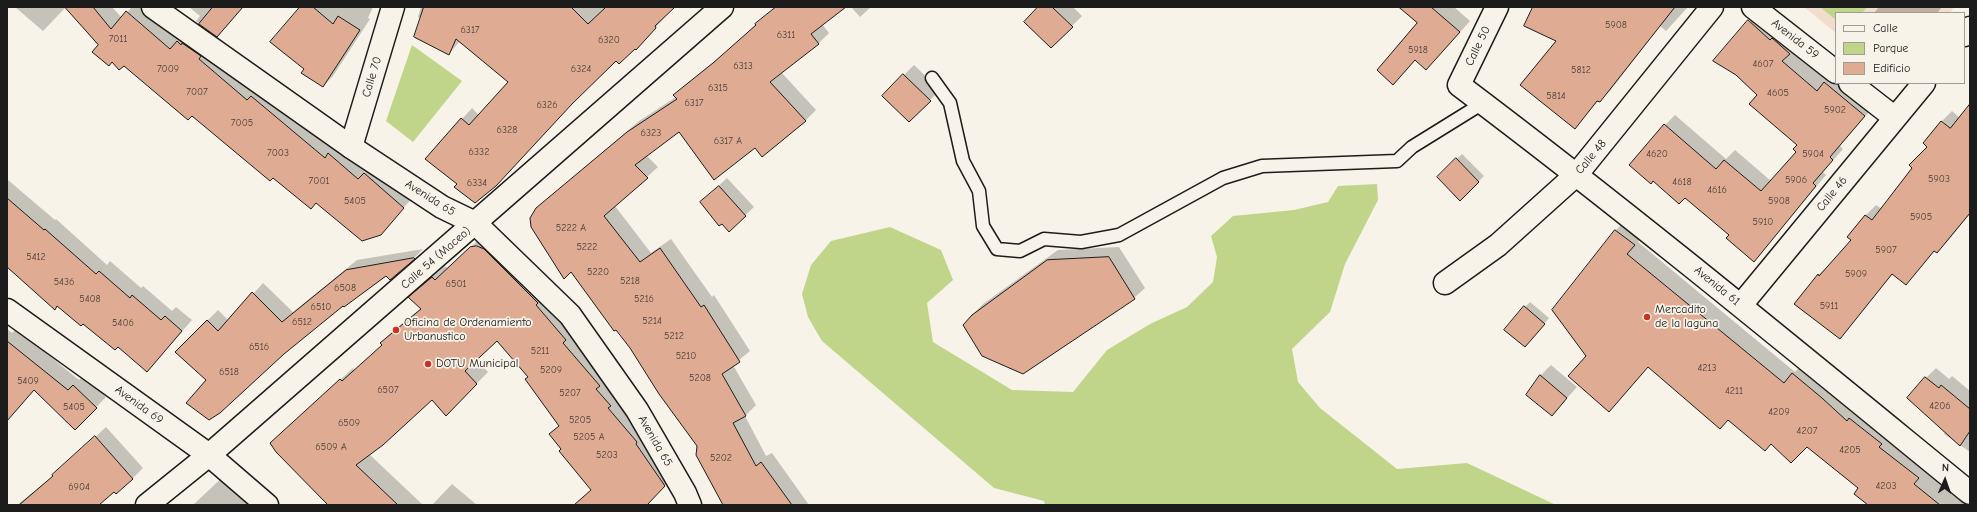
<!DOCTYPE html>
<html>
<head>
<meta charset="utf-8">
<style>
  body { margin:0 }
  #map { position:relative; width:1977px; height:512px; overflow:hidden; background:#f7f3e8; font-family:"Comic Neue",sans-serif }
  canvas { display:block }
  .frame { position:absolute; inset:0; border:8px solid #1c1c1c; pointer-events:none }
  .legend { position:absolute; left:1835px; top:12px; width:130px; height:72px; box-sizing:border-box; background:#f7f3e8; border:1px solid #9f9d96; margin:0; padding:5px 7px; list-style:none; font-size:12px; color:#1c1c1c }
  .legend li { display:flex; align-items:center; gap:8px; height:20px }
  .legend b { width:20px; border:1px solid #9f9d96 }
  .north { position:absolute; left:1925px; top:460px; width:40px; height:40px; -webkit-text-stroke:3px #f7f3e8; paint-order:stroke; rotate:2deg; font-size:11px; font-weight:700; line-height:16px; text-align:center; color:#1c1c1c }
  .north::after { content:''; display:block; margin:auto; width:14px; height:18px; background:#1c1c1c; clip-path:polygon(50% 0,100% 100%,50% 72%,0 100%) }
</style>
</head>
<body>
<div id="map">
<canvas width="1977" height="512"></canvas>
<div class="frame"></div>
<ul class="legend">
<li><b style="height:5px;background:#f7f3e8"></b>Calle</li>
<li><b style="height:11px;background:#c1d58a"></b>Parque</li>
<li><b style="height:11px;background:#dfab93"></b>Edificio</li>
</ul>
<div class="north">N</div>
</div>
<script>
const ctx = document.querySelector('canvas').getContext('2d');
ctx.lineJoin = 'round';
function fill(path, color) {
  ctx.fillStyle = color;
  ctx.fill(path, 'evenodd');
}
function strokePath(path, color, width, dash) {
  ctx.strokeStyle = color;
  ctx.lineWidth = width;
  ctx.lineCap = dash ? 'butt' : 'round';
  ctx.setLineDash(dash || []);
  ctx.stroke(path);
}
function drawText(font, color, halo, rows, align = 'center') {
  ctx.font = font + ' "Comic Neue",sans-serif';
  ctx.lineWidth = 3.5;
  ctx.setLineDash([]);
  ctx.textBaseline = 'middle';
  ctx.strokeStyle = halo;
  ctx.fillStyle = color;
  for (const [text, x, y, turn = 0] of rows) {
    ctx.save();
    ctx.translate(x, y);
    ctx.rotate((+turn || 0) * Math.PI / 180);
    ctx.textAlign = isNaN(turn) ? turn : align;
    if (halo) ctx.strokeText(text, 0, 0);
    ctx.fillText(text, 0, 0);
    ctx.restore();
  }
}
const built = new Path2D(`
  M 1804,7 L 1954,7 L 1950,13 L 1836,13 L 1836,33 Z`);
const green = new Path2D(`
  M 1820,7 L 1867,7 L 1862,13 L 1836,13 L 1836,20 Z
  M 412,45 L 462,81 L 413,142 L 386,121 Z
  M 1377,184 L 1378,200 L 1345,264 L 1330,312 L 1292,349 L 1298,382 L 1320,408 L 1397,469 L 1467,463 L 1556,505 L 1045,505 L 1044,501 L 994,488 L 822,341 L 808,317 L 802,294 L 811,265 L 831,241 L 890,227 L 941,250 L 953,280 L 927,303 L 933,342 L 1012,390 L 1073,392 L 1107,350 L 1150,324 L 1187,307 L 1213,282 L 1217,257 L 1211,236 L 1233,216 L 1294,210 L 1328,202 L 1338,186 Z`);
const shadow = new Path2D(`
  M 15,7 L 66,7 L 43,31 Z
  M 66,7 L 112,7 L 122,18 L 132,7 L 144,7 L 413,197 L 381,234 L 316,202 L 124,65 L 113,61 Z
  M 189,7 L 243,7 L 217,36 L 196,21 L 200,16 Z
  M 302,7 L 373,7 L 368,18 L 370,19 L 333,76 L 323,86 L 305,69 Z
  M 421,7 L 674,7 L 646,38 L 458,184 L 427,158 L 472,108 L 479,115 L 509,82 L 460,41 L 449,54 L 421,18 L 418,17 Z
  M 775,7 L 844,7 L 822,24 L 829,33 L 819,43 L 781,72 L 816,110 L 805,121 L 755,147 L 679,131 L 646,155 L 658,167 L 615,206 L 651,253 L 671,239 L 712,297 L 714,295 L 750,351 L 733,365 L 756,405 L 745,416 L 766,456 L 772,453 L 809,505 L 725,505 L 698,446 L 537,209 L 639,121 L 676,97 L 674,95 L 685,85 L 725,53 Z
  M 851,7 L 871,7 L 860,17 Z
  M 1040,7 L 1073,7 L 1082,16 L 1072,26 Z
  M 1401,7 L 1454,7 L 1470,21 L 1437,58 L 1416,59 L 1404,73 L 1418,23 Z
  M 1534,7 L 1688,7 L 1666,31 L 1660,26 L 1610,91 L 1599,100 L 1575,127 L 1558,41 Z
  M 1879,7 L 1942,7 L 1937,13 L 1874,13 Z
  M 1760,11 L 1792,50 L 1827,80 L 1835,72 L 1836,83 L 1848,83 L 1875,105 L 1840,146 L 1843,149 L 1823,172 L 1826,175 L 1754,260 L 1730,235 L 1686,197 L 1654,180 L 1665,125 L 1675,115 L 1726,159 L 1735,150 L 1771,181 L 1798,152 L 1798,144 L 1758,95 L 1737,74 L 1715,61 Z
  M 914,65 L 940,90 L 930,100 L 883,96 Z
  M 1970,105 L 1970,214 L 1947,242 L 1937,252 L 1935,250 L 1906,284 L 1893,273 L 1840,337 L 1818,275 L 1830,265 L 1852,240 L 1848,237 L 1866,215 L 1876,205 L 1882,209 L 1929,147 L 1924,143 L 1942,121 L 1952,111 L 1960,118 Z
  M 1462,154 L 1484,176 L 1460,200 L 1438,177 Z
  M 727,178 L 754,207 L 729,231 L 710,194 Z
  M 8,180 L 55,220 L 56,219 L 107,265 L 110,261 L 141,288 L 143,286 L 172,311 L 176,307 L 192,320 L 157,360 L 118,345 L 7,266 Z
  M 1627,219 L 1645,233 L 1638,242 L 1795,372 L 1804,362 L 1929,466 L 1925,472 L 1965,505 L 1870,505 L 1859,488 L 1807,446 L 1772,443 L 1765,450 L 1728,419 L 1649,366 L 1609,411 L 1587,356 L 1553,310 L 1616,230 Z
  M 483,236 L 550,290 L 676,474 L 646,505 L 581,505 L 592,490 L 551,434 L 560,425 L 529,377 L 497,340 L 477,359 L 488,372 L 446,415 L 432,399 L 369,454 L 423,505 L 329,505 L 271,443 L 353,368 L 354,370 L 383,345 L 381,343 L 393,331 L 421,308 L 422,286 L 445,266 L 447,268 Z
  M 1119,247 L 1145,288 L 1134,298 L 972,315 L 983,304 L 1058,250 Z
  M 423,249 L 414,258 L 386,274 L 343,304 L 207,380 L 176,352 L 218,310 L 229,321 L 263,283 L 293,312 L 357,260 Z
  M 1530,302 L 1549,318 L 1530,341 L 1525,307 Z
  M 7,329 L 12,333 L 16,329 L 19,331 L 79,380 L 84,375 L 106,397 L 75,429 L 35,389 L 13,413 L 7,409 Z
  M 1551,365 L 1577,387 L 1552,415 L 1528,394 L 1541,375 Z
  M 1936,368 L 1949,379 L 1952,376 L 1970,391 L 1970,452 L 1944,434 L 1945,432 L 1926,378 Z
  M 106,427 L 143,468 L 132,479 L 114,491 L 98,505 L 17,505 L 54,475 Z
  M 227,473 L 266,505 L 193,505 Z
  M 452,484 L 477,505 L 432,505 Z`);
const building = new Path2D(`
  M 65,7 L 93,7 L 111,29 L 126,11 L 170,49 L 177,41 L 181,45 L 182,43 L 201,56 L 199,59 L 247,100 L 251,96 L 325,158 L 328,153 L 358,179 L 364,173 L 404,208 L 381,235 L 362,241 L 316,203 L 311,209 L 273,178 L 270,181 L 192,116 L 188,120 L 124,66 L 119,70 L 112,62 L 109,66 L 92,52 L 98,45 Z
  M 213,7 L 243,7 L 217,37 L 199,24 Z
  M 300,7 L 313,7 L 333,24 L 338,16 L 360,30 L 323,87 L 301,73 L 304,69 L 270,42 Z
  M 424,7 L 571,7 L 588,24 L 606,7 L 675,7 L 655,26 L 656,28 L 636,50 L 635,49 L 619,64 L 616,61 L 572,104 L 496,186 L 475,203 L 454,187 L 457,184 L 425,159 L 461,118 L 469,125 L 508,82 L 456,39 L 449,55 L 414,37 Z
  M 776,7 L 846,7 L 811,34 L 819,44 L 770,82 L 806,121 L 762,157 L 755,148 L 714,180 L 679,132 L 635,165 L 648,178 L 604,216 L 640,262 L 660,248 L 701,307 L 704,305 L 740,362 L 722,374 L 746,416 L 733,423 L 756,466 L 761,462 L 792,505 L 723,505 L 696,455 L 697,446 L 659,394 L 630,348 L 616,330 L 614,331 L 571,272 L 564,279 L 531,227 L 530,218 L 536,208 L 627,132 L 677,99 L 673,95 L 713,63 L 756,25 L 755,24 Z
  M 1038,7 L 1052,7 L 1073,27 L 1051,48 L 1024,22 Z
  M 1399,7 L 1431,7 L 1460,32 L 1426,70 L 1415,60 L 1393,85 L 1377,70 L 1417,23 Z
  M 1533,7 L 1675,7 L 1600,102 L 1597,101 L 1575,129 L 1520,85 L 1556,41 L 1524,26 Z
  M 1748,20 L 1770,40 L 1772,38 L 1790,54 L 1782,61 L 1817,91 L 1824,82 L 1865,116 L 1830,157 L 1833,160 L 1813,183 L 1816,186 L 1754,262 L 1726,238 L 1729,235 L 1685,198 L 1679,204 L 1653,181 L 1651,184 L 1629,165 L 1664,124 L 1716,169 L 1724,160 L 1761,191 L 1796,152 L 1793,149 L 1797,145 L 1749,104 L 1757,95 L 1736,75 L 1713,61 Z
  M 903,74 L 931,101 L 909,122 L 882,96 Z
  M 1970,104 L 1970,213 L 1937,253 L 1934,251 L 1906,285 L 1892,274 L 1840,339 L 1794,304 L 1818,274 L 1819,276 L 1851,240 L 1847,237 L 1865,215 L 1872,220 L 1912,168 L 1909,165 L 1927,147 L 1923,143 L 1941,121 L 1950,128 Z
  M 1456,158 L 1479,182 L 1460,201 L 1437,177 Z
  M 719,186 L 746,216 L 729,232 L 722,224 L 719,226 L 700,202 Z
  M 7,198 L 44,230 L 45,229 L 96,274 L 99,271 L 130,298 L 132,295 L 161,320 L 165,316 L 182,331 L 147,372 L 118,347 L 115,350 L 83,324 L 81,326 L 57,306 L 55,310 L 7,267 Z
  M 1615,230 L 1635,245 L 1627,254 L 1784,383 L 1792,373 L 1822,398 L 1847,421 L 1849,418 L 1882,444 L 1879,447 L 1919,478 L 1914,484 L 1940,505 L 1868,505 L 1854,494 L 1858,488 L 1807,447 L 1791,463 L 1771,444 L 1765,451 L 1728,420 L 1720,429 L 1648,367 L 1609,412 L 1568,376 L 1586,356 L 1552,310 Z
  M 477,246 L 484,249 L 538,303 L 536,305 L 566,340 L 563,343 L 600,386 L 596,389 L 611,406 L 608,408 L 637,442 L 636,444 L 665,486 L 647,505 L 574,505 L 591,490 L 559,451 L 561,449 L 549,434 L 559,426 L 525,379 L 528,377 L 497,341 L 465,371 L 477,384 L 446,416 L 432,400 L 383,445 L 356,465 L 398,505 L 328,505 L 276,452 L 270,443 L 340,379 L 342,381 L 382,345 L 380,343 L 421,309 L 408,297 L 432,277 L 435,280 L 470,247 Z
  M 1109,257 L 1135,299 L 1023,374 L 982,356 L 963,325 L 972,315 L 1047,260 Z
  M 414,258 L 415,259 L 390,280 L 386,276 L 344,307 L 343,306 L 284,354 L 220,413 L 209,420 L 186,403 L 206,380 L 175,352 L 207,320 L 218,331 L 252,292 L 282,322 L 346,270 Z
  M 1524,306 L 1545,324 L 1525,347 L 1504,330 Z
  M 7,341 L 68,390 L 73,385 L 97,408 L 75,430 L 34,390 L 7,421 Z
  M 1540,375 L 1567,398 L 1552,416 L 1526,395 Z
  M 1925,377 L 1939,388 L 1941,385 L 1970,409 L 1970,431 L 1960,446 L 1907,398 Z
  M 95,436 L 133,479 L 116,494 L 114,492 L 99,505 L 19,505 L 53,476 L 52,475 Z`);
const service = new Path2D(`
  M 932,78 L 950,103 L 963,161 L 979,191 L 983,226 L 997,249 L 1020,251 L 1044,239 L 1081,242 L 1119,235 L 1223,178 L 1262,166 L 1397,161 L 1412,147 L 1483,103`);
const minor = new Path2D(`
  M 1497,7 L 1459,85 C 1633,216 1801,355 1970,493
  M 1753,7 L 1836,72
  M 1964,35 L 1970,28
  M 1850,83 L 1895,118
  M 351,147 L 393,7
  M 475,223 L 570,315 L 637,410 L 685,493 L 690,505
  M 1445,283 L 1498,245 L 1577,174 L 1712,7
  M 1741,305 L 1924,83
  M 7,310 L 209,455 L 267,505`);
const tertiary = new Path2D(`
  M 153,7 L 351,147 L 442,207 L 475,223`);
const secondary = new Path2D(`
  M 147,505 L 209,455 L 722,7`);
const markers = [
  [1647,317,4,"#c8321e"],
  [396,330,4,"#c8321e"],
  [428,364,4,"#c8321e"]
];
const numberNames = [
  ["5908",1616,25],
  ["6317",470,30],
  ["6311",786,35],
  ["7011",118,39],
  ["6320",609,40],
  ["5918",1418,50],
  ["4607",1763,64],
  ["6313",743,66],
  ["7009",168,69],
  ["6324",581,69],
  ["5812",1581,70],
  ["6315",718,88],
  ["7007",197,92],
  ["4605",1778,93],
  ["5814",1556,96],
  ["6317",694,103],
  ["6326",547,105],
  ["5902",1835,110],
  ["7005",242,123],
  ["6328",507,130],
  ["6323",651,133],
  ["6317 A",728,141],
  ["6332",479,152],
  ["7003",278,153],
  ["4620",1657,154],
  ["5904",1813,154],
  ["5903",1939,179],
  ["5906",1796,180],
  ["7001",319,181],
  ["4618",1682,182],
  ["6334",477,183],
  ["4616",1717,190],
  ["5405",355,201],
  ["5908",1779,201],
  ["5905",1921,217],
  ["5910",1763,222],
  ["5222 A",571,228],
  ["5222",587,247],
  ["5907",1886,250],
  ["5412",36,257],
  ["5220",598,272],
  ["5909",1856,274],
  ["5218",630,281],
  ["5436",64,282],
  ["6501",456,284],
  ["6508",345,288],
  ["5408",90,299],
  ["5216",644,299],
  ["5911",1829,306],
  ["6510",321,307],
  ["5214",652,321],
  ["6512",302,322],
  ["5406",123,323],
  ["5212",674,336],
  ["6516",259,347],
  ["5211",540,351],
  ["5210",686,356],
  ["4213",1707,368],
  ["5209",551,370],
  ["6518",229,372],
  ["5208",700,378],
  ["5409",28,381],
  ["6507",388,390],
  ["4211",1734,391],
  ["5207",570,393],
  ["4206",1940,406],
  ["5405",74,407],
  ["4209",1779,412],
  ["5205",580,420],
  ["6509",349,423],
  ["4207",1807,431],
  ["5205 A",589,437],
  ["6509 A",331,447],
  ["4205",1850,450],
  ["5203",607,455],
  ["5202",721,458],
  ["4203",1886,486],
  ["6904",79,487]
];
const streetNames = [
  ["Avenida 59",1795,39,38],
  ["Calle 50",1478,46,-64],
  ["Calle 70",372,77,-73],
  ["Calle 48",1591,157,-50],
  ["Calle 46",1832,194,-51],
  ["Avenida 65",430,198,32],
  ["Calle 54 (Maceo)",436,258,-41],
  ["Avenida 61",1717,286,39],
  ["Avenida 69",139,405,36],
  ["Avenida 65",655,441,60]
];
const poiNames = [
  ["Mercadito",1655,310],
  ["de la laguna",1655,324],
  ["Oficina de Ordenamiento",404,323],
  ["Urbanustico",404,337],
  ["DOTU Municipal",436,364]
];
fill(built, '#f0ddce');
fill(green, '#c1d58a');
fill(shadow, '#0003');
fill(building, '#dfab93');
strokePath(building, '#1c1c1c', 1);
strokePath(service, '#1c1c1c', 15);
strokePath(minor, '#1c1c1c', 25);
strokePath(tertiary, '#1c1c1c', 25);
strokePath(secondary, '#1c1c1c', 25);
strokePath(service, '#f7f3e8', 12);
strokePath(minor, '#f7f3e8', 22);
strokePath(tertiary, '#f7f3e8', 22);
strokePath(secondary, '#f7f3e8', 22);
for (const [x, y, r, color] of markers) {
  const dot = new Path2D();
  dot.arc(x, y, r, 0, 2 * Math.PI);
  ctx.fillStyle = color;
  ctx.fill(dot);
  strokePath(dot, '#f7f3e8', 1.5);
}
drawText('10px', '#4d403a', null, numberNames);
drawText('12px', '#1c1c1c', '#f7f3e8', streetNames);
drawText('12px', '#1c1c1c', '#f7f3e8', poiNames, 'left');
</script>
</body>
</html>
